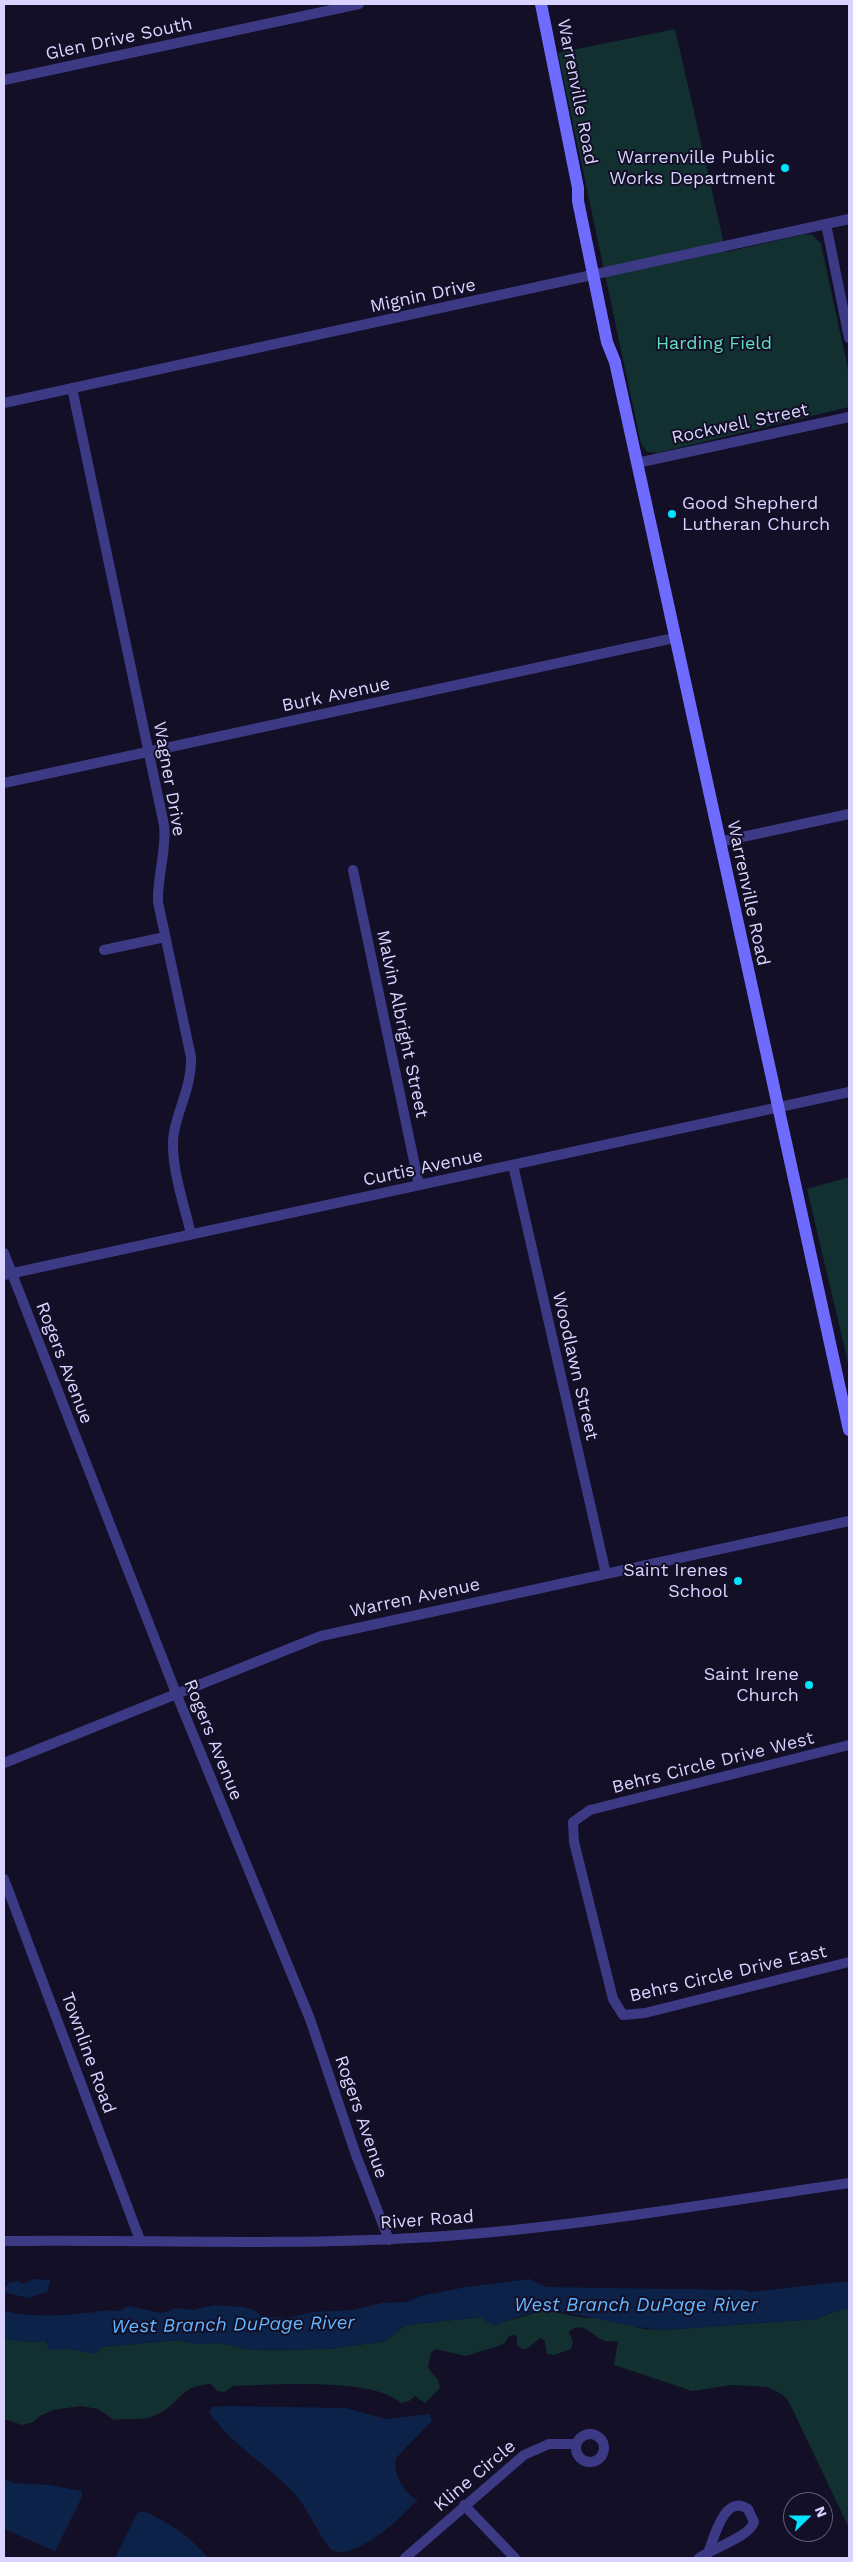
<!DOCTYPE html>
<html>
<head>
<meta charset="utf-8">
<style>
  body { margin:0 }
  #map { position:relative; width:853px; height:2562px; overflow:hidden; background:#130f26; font-family:"Work Sans",sans-serif }
  canvas { display:block }
  .frame { position:absolute; inset:0; border:5px solid #d9d4ff; pointer-events:none }
  .north { position:absolute; left:783px; top:2492px; width:50px; height:50px; box-sizing:border-box; background:#130f26; border:1px solid #625e7d; border-radius:50%; rotate:68deg; font-size:14px; font-weight:700; line-height:20px; text-align:center; color:#d9d4ff }
  .north::after { content:''; display:block; margin:auto; width:18px; height:22px; background:#00e5ff; clip-path:polygon(50% 0,100% 100%,50% 72%,0 100%) }
</style>
</head>
<body>
<div id="map">
<canvas width="853" height="2562"></canvas>
<div class="frame"></div>
<div class="north">N</div>
</div>
<script>
const ctx = document.querySelector('canvas').getContext('2d');
ctx.lineJoin = 'round';
function fill(path, color) {
  ctx.fillStyle = color;
  ctx.fill(path, 'evenodd');
}
function strokePath(path, color, width, dash) {
  ctx.strokeStyle = color;
  ctx.lineWidth = width;
  ctx.lineCap = dash ? 'butt' : 'round';
  ctx.setLineDash(dash || []);
  ctx.stroke(path);
}
function drawText(font, color, halo, rows, align = 'center') {
  ctx.font = font + ' "Work Sans",sans-serif';
  ctx.lineWidth = 4;
  ctx.setLineDash([]);
  ctx.textBaseline = 'middle';
  ctx.strokeStyle = halo;
  ctx.fillStyle = color;
  for (const [text, x, y, turn = 0] of rows) {
    ctx.save();
    ctx.translate(x, y);
    ctx.rotate((+turn || 0) * Math.PI / 180);
    ctx.textAlign = isNaN(turn) ? turn : align;
    if (halo) ctx.strokeText(text, 0, 0);
    ctx.fillText(text, 0, 0);
    ctx.restore();
  }
}
const green = new Path2D(`
  M 675,29 L 726,252 L 806,234 L 813,235 L 821,244 L 849,374 L 849,407 L 657,453 L 647,452 L 641,444 L 558,53 Z
  M 849,1177 L 849,1367 L 807,1189 Z
  M 849,2308 L 849,2528 L 789,2402 L 783,2395 L 768,2387 L 731,2385 L 692,2391 L 614,2365 L 618,2341 C 614,2341 609,2342 605,2341 C 591,2336 583,2319 569,2332 L 573,2343 L 571,2349 L 554,2355 L 547,2354 L 545,2341 L 540,2338 L 527,2349 L 522,2349 L 517,2345 L 517,2337 L 514,2335 L 509,2336 L 505,2343 L 498,2346 L 466,2356 L 435,2349 L 431,2353 L 428,2368 L 438,2380 L 440,2388 L 425,2403 L 415,2396 L 409,2401 L 401,2403 C 373,2377 272,2385 233,2386 L 225,2392 L 217,2391 L 211,2384 C 179,2385 181,2404 156,2415 C 145,2421 126,2418 114,2420 L 98,2409 L 81,2406 L 53,2410 L 40,2416 L 33,2422 L 22,2425 L 4,2419 L 4,2338 C 18,2342 30,2342 45,2341 L 47,2344 L 96,2353 L 101,2347 L 180,2340 L 196,2344 L 220,2343 L 250,2350 L 330,2349 L 385,2341 L 406,2325 L 482,2317 L 500,2323 L 545,2310 L 584,2318 L 600,2318 L 644,2329 L 665,2330 L 817,2319 L 833,2312 Z`);
const water = new Path2D(`
  M 34,2279 L 50,2280 L 47,2292 L 28,2298 L 4,2292 L 4,2285 L 7,2286 L 8,2283 L 19,2281 L 22,2284 Z
  M 530,2279 L 546,2287 L 742,2290 L 750,2292 L 849,2281 L 849,2308 L 833,2312 L 817,2319 L 665,2330 C 625,2328 587,2314 547,2310 C 539,2309 503,2321 496,2326 L 486,2322 L 482,2317 L 406,2325 L 385,2341 L 330,2349 L 250,2350 L 220,2343 L 196,2344 L 180,2340 L 101,2347 L 96,2354 L 70,2349 L 49,2350 L 45,2341 C 30,2342 19,2342 4,2338 L 5,2311 C 29,2317 60,2316 86,2313 C 98,2312 108,2309 120,2311 L 128,2306 L 161,2313 L 177,2308 L 193,2310 L 214,2305 L 242,2307 L 251,2309 L 263,2316 L 287,2318 L 313,2312 L 352,2310 L 382,2303 L 407,2302 L 420,2296 L 466,2287 Z
  M 226,2406 L 346,2408 L 386,2419 L 430,2414 L 432,2421 L 397,2457 C 389,2471 409,2499 419,2501 L 413,2504 C 399,2521 355,2559 333,2551 C 323,2544 307,2507 295,2494 C 268,2465 232,2446 209,2412 L 212,2407 Z
  M 4,2479 L 13,2483 L 49,2485 L 82,2491 L 82,2497 L 55,2551 L 4,2529 Z
  M 143,2511 C 169,2522 190,2536 208,2558 L 115,2558 L 137,2513 Z`);
const street = new Path2D(`
  M 4,80 L 359,4
  M 826,224 L 849,338
  M 72,388 L 164,825 C 167,851 157,876 158,902 L 191,1057 C 192,1085 179,1106 174,1132 C 169,1162 184,1204 191,1234
  M 4,403 L 849,219
  M 637,463 L 849,417
  M 4,783 L 674,638
  M 719,842 L 849,814
  M 353,870 L 419,1185
  M 104,950 L 165,937
  M 513,1165 L 606,1574
  M 4,1253 L 176,1693 L 310,2019 L 356,2155 L 389,2240
  M 4,1275 L 849,1092
  M 849,1745 L 590,1810 L 573,1822 L 574,1842 L 613,1999 L 623,2015 L 645,2013 L 849,1962
  M 4,1763 L 321,1636 L 849,1521
  M 4,1879 L 140,2240
  M 4,2241 C 140,2239 277,2246 413,2238 C 559,2230 705,2204 849,2183
  M576 2448a14 14 0 1 1 28 0a14 14 0 1 1-28 0Z
  M 464,2505 L 515,2558
  M 405,2558 L 524,2455 L 549,2444 L 576,2444
  M 699,2558 C 713,2548 749,2537 754,2522 L 748,2509 C 725,2494 715,2535 709,2550`);
const secondary = new Path2D(`
  M 541,4 L 578,188 L 578,201 L 607,342 L 615,362 L 849,1430`);
const markers = [
  [785,168,5,"#00e5ff"],
  [672,514,5,"#00e5ff"],
  [738,1581,5,"#00e5ff"],
  [809,1685,5,"#00e5ff"]
];
const streetNames = [
  ["Glen Drive South",119,39,-12],
  ["Warrenville Road",577,92,79],
  ["Mignin Drive",423,296,-12],
  ["Rockwell Street",740,424,-12],
  ["Burk Avenue",336,695,-12],
  ["Wagner Drive",169,779,80],
  ["Warrenville Road",748,893,78],
  ["Malvin Albright Street",402,1024,78],
  ["Curtis Avenue",423,1168,-12],
  ["Rogers Avenue",64,1363,69],
  ["Woodlawn Street",575,1366,77],
  ["Warren Avenue",415,1598,-12],
  ["Rogers Avenue",213,1740,68],
  ["Behrs Circle Drive West",713,1763,-14],
  ["Behrs Circle Drive East",728,1974,-13],
  ["Townline Road",88,2053,70],
  ["Rogers Avenue",361,2117,71],
  ["River Road",427,2220,-4],
  ["Kline Circle",475,2476,-40]
];
const poiNames = [
  ["Warrenville Public",775,158],
  ["Works Department",775,179],
  ["Good Shepherd",682,504,"left"],
  ["Lutheran Church",682,525,"left"],
  ["Saint Irenes",728,1571],
  ["School",728,1592],
  ["Saint Irene",799,1675],
  ["Church",799,1696]
];
const parkNames = [
  ["Harding Field",714,344]
];
const waterNames = [
  ["West Branch DuPage River",636,2305],
  ["West Branch DuPage River",233,2325,-1]
];
fill(green, '#12302f');
fill(water, '#0c2248');
strokePath(street, '#3d3a85', 10);
strokePath(secondary, '#6f6bff', 12);
for (const [x, y, r, color] of markers) {
  const dot = new Path2D();
  dot.arc(x, y, r, 0, 2 * Math.PI);
  ctx.fillStyle = color;
  ctx.fill(dot);
  strokePath(dot, '#130f26', 2);
}
drawText('18px', '#d9d4ff', '#130f26', streetNames);
drawText('18px', '#d9d4ff', '#130f26', poiNames, 'right');
drawText('18px', '#5fe0c0', '#130f26', parkNames);
drawText('italic 19px', '#62b6ff', '#130f26', waterNames);
</script>
</body>
</html>
